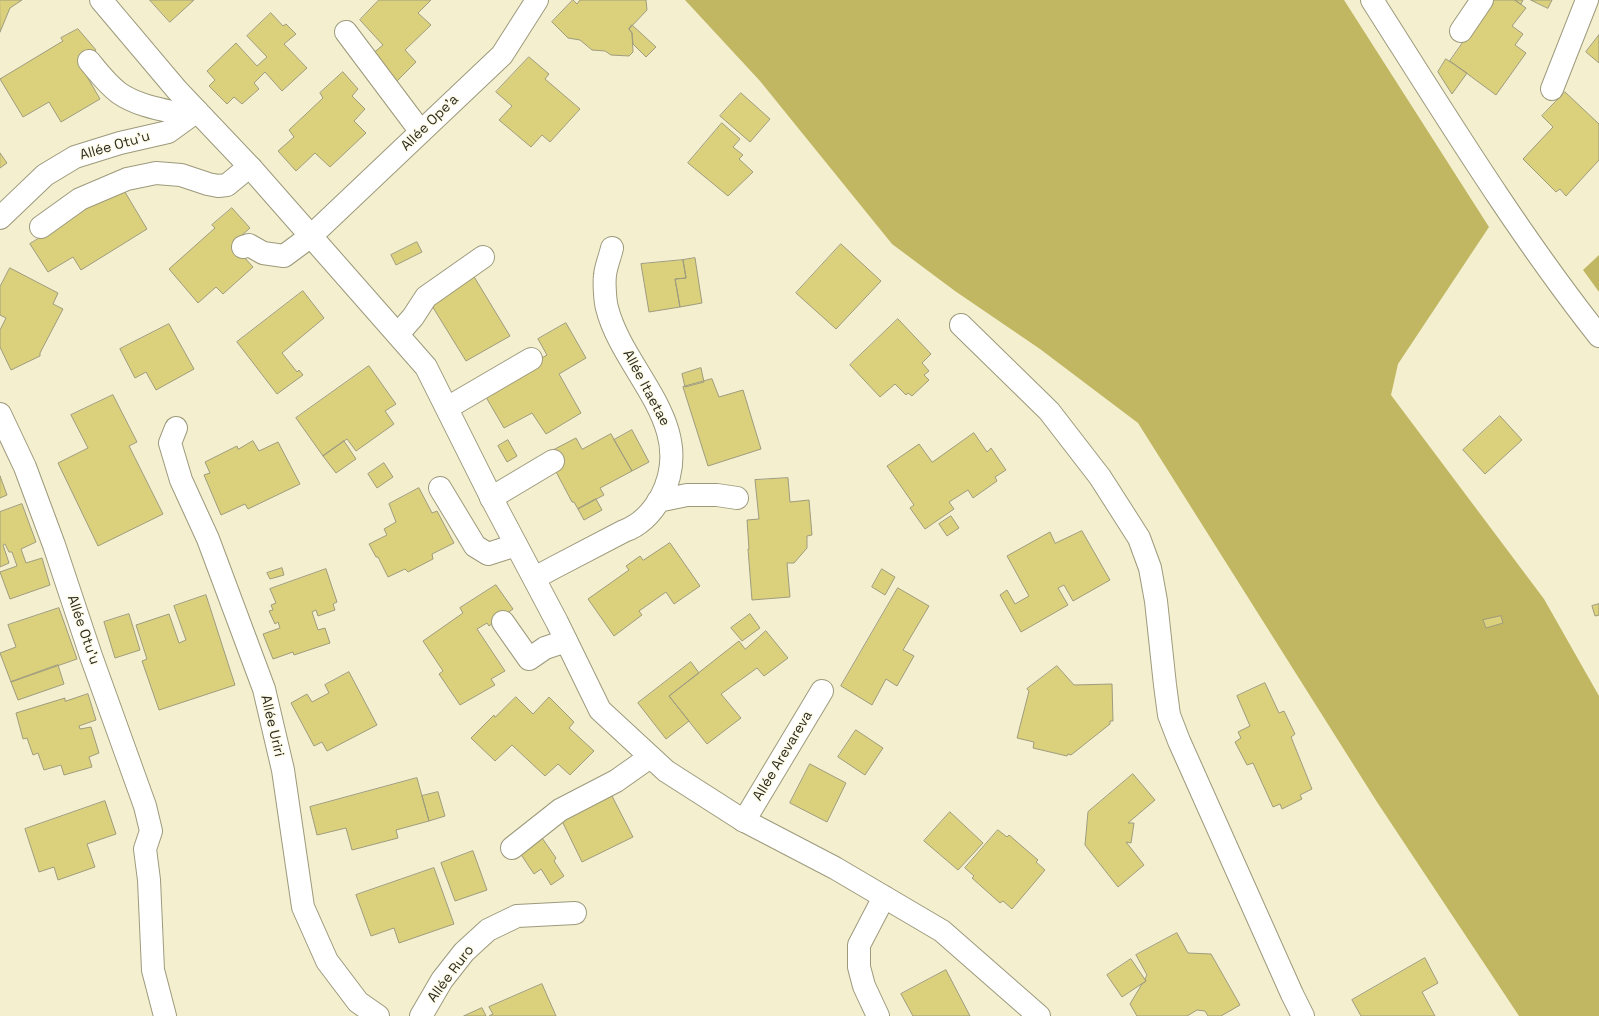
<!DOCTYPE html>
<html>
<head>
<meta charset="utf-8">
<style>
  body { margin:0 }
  canvas { display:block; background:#f3efcf }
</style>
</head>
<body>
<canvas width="1599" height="1016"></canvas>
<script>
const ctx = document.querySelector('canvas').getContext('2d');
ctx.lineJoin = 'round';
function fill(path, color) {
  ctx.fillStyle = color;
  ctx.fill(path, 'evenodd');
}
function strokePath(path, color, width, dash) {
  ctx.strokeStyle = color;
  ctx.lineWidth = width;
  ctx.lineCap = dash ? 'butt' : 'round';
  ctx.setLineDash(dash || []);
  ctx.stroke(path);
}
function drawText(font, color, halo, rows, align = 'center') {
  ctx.font = font + ' "Space Grotesk",sans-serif';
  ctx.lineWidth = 3;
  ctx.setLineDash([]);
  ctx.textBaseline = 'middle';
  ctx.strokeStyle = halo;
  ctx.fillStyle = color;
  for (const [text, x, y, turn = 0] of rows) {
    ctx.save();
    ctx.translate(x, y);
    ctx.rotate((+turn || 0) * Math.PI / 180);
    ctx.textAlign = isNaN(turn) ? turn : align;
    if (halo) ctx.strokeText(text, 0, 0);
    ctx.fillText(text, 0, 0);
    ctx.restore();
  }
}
const forest = new Path2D(`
  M 685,0 L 1344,0 L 1489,227 L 1398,364 L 1391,395 L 1544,599 L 1599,696 L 1599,1016 L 1519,1016 L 1377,802 L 1138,423 L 1040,349 L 955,291 L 892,244 L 760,81 Z
  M 1599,255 L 1599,292 L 1583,270 Z`);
const building = new Path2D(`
  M 0,0 L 22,0 L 10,8 L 0,32 Z
  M 150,0 L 194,0 L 170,22 Z
  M 379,0 L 431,0 L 418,13 L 431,25 L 405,50 L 416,62 L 395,83 L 371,55 L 383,45 L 360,20 Z
  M 573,0 L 577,4 L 580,0 L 646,0 L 647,10 L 629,29 L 632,33 L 633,52 L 629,56 L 611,55 L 605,51 L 592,50 L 580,40 L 568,38 L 552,22 Z
  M 1493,0 L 1515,0 L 1526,8 L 1512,26 L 1523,34 L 1515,45 L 1526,53 L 1496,95 L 1450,61 Z
  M 1515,0 L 1523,0 L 1521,4 Z
  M 1531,0 L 1552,0 L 1548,8 Z
  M 271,13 L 283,26 L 286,24 L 296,34 L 284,44 L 307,68 L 282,91 L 265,72 L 254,83 L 259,89 L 242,104 L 234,97 L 227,104 L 209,86 L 215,80 L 207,71 L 236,43 L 257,66 L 267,57 L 247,36 Z
  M 632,25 L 656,47 L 646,57 L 633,44 L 632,33 L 629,29 Z
  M 78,29 L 96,50 L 78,61 L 100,99 L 61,122 L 49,102 L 23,117 L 0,79 L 63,41 L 61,38 Z
  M 1599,35 L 1599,63 L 1586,52 Z
  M 529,57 L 549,74 L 545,79 L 580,109 L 550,142 L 542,135 L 531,147 L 499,120 L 512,106 L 496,92 Z
  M 1446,59 L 1467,73 L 1452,94 L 1438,72 Z
  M 343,72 L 358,89 L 352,96 L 365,109 L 354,121 L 366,133 L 330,167 L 315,153 L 296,171 L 278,151 L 294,137 L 289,130 L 323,98 L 320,93 Z
  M 1565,92 L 1599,124 L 1599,160 L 1566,196 L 1560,189 L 1556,192 L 1523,159 L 1553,127 L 1542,116 Z
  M 741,93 L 770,119 L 750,142 L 720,116 Z
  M 722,123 L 740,139 L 733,147 L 743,155 L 739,159 L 753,172 L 728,196 L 688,163 Z
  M 0,153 L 7,163 L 0,168 Z
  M 122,187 L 147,229 L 81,270 L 73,257 L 48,272 L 30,244 Z
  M 232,208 L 250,228 L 232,244 L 253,267 L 223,294 L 216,287 L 198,303 L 169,269 L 215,228 L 212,225 Z
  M 417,242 L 422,252 L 396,265 L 391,255 Z
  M 841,244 L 881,281 L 836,329 L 796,293 Z
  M 695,258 L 702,303 L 680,307 L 675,279 L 686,278 L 683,260 Z
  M 683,260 L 686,278 L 675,279 L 680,307 L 649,312 L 641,264 Z
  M 10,268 L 58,293 L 53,304 L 63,309 L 40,353 L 40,356 L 11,370 L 0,347 L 0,330 L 6,318 L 0,315 L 0,287 Z
  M 473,275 L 510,336 L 466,361 L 429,301 Z
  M 303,291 L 324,318 L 282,353 L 297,372 L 299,370 L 303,375 L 277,394 L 237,342 Z
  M 898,319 L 931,354 L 922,363 L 929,371 L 924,375 L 929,380 L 912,396 L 908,393 L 906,395 L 895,384 L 880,397 L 850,365 Z
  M 566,323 L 586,358 L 559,374 L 581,413 L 546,434 L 532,413 L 504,428 L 483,392 L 547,355 L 538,339 Z
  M 169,324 L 194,369 L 156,390 L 146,372 L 135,378 L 120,349 Z
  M 369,366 L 396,404 L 385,411 L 394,424 L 356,451 L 347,439 L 323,456 L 296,418 Z
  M 701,368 L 704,382 L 685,387 L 682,374 Z
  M 712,379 L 719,397 L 743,390 L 761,449 L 708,466 L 683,387 Z
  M 113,395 L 137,442 L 129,446 L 163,514 L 98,546 L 58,463 L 88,448 L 71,415 Z
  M 1500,416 L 1522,440 L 1485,474 L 1463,450 Z
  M 632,430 L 649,462 L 632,471 L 614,440 Z
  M 974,433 L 987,452 L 991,448 L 1006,470 L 995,477 L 997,481 L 973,498 L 968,490 L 949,502 L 954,509 L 925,529 L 910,508 L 914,505 L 887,466 L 919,444 L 932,462 Z
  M 611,434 L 632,471 L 600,488 L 604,495 L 578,509 L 574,502 L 572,502 L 553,466 L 551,451 L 576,438 L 582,449 Z
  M 508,440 L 517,456 L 507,462 L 498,446 Z
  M 253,441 L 259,451 L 278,442 L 300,484 L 248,509 L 245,504 L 221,515 L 204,475 L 210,473 L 205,462 L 237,446 L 238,449 Z
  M 344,441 L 356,459 L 336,473 L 323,456 Z
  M 384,463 L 393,477 L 377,488 L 368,474 Z
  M 0,476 L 7,495 L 0,498 Z
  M 788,478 L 790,502 L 809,500 L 812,535 L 807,536 L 807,548 L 794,563 L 787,563 L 790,597 L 752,600 L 748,549 L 749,549 L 747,520 L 759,519 L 755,480 Z
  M 419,488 L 432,513 L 437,511 L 454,543 L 432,554 L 433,559 L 408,572 L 405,569 L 388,577 L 378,557 L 376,557 L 369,544 L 387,535 L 384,529 L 396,522 L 389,504 Z
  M 596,499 L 602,510 L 584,520 L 578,509 Z
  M 22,504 L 36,542 L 21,549 L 26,563 L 42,558 L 50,585 L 10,599 L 0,572 L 17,566 L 12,552 L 9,552 L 5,544 L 3,545 L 9,563 L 0,567 L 0,512 Z
  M 951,516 L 959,528 L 947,536 L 939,524 Z
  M 1082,531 L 1110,580 L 1073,601 L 1064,585 L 1058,588 L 1068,605 L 1021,632 L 1000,595 L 1007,590 L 1015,604 L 1029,596 L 1007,556 L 1050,532 L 1055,543 Z
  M 670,543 L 700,586 L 674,604 L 666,592 L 639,611 L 642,615 L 614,636 L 588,599 L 629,570 L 626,566 L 640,556 L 643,560 Z
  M 282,568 L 284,575 L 270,579 L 267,573 Z
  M 326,569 L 337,602 L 333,604 L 335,610 L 318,616 L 316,610 L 312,612 L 318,630 L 325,628 L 330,643 L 294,655 L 293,652 L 273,659 L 263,634 L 280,628 L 278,622 L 275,624 L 269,611 L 273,610 L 271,605 L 276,603 L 270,589 Z
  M 882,569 L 895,577 L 885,595 L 872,587 Z
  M 496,585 L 513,609 L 489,626 L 487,623 L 477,629 L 505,671 L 491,679 L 495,685 L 460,705 L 439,674 L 443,671 L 423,641 L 463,613 L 460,608 Z
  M 898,588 L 929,606 L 903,650 L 914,656 L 897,686 L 886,679 L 872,705 L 841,686 Z
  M 206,595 L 235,685 L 159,710 L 142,661 L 147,659 L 136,625 L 169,614 L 179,643 L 186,640 L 174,606 Z
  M 1599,604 L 1599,615 L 1595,616 L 1592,606 Z
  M 59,608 L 77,659 L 11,682 L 0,653 L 16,647 L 8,625 Z
  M 129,614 L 140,650 L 115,658 L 104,622 Z
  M 750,614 L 760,628 L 742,641 L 731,628 Z
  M 1501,616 L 1503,623 L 1486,628 L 1483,620 Z
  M 766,631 L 788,658 L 764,676 L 757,668 L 721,694 L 741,718 L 707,744 L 669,696 L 739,641 L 745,649 Z
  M 691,662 L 699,673 L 669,696 L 689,721 L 666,739 L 638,703 Z
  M 58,665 L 64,684 L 18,700 L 11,682 Z
  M 1057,666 L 1074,685 L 1112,684 L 1113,721 L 1110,721 L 1110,724 L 1071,755 L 1068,754 L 1067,756 L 1033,748 L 1034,742 L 1017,738 L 1029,691 L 1027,689 Z
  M 349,672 L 377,725 L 327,751 L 322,742 L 314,746 L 291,703 L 307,694 L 312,702 L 329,693 L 325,685 Z
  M 1265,683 L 1279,713 L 1284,711 L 1295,734 L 1291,737 L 1312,789 L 1300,795 L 1302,799 L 1282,809 L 1280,804 L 1273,807 L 1253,763 L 1247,765 L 1235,742 L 1241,738 L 1238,732 L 1250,726 L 1237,696 Z
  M 88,694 L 96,720 L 79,726 L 80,729 L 91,727 L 99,753 L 89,757 L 92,767 L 64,775 L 61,765 L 44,770 L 38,753 L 33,755 L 27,738 L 23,739 L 16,713 L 65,698 L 65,701 Z
  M 516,697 L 533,714 L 549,697 L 574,722 L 569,728 L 594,751 L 570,775 L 558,764 L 545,776 L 512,745 L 495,761 L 471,738 L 494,715 L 495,717 Z
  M 856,730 L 883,748 L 865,775 L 838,757 Z
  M 810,764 L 846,783 L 827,822 L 790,803 Z
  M 1133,774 L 1155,800 L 1128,823 L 1134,823 L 1131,843 L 1126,842 L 1144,865 L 1118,887 L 1085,845 L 1088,812 Z
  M 417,778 L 429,821 L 396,830 L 398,838 L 352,850 L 346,828 L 317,835 L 310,807 Z
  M 438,792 L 445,816 L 429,821 L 422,796 Z
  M 612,796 L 633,837 L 582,862 L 562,821 Z
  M 105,801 L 116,834 L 87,844 L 95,867 L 58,880 L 54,867 L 39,872 L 25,829 Z
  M 950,812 L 983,843 L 958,870 L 924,841 Z
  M 998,830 L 1007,837 L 1009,835 L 1038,860 L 1036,862 L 1045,870 L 1012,909 L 1003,901 L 1000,903 L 972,878 L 974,876 L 965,868 Z
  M 540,835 L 556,858 L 554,861 L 564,876 L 551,885 L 541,869 L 534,874 L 518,850 Z
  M 473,851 L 487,890 L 455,901 L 441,863 Z
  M 434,868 L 454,924 L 399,943 L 394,928 L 371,936 L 356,895 Z
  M 1177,933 L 1188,953 L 1211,954 L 1240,1005 L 1221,1016 L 1208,1016 L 1205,1011 L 1197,1010 L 1187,1016 L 1137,1016 L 1130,1004 L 1142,984 L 1146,981 L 1145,979 L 1147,975 L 1136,955 Z
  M 1425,958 L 1438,983 L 1422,992 L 1435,1016 L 1361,1016 L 1352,1000 Z
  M 1131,959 L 1146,981 L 1122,997 L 1107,975 Z
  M 946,970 L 970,1016 L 913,1016 L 901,994 Z
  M 542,984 L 556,1016 L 489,1016 L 493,1014 L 489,1007 Z
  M 482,1008 L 486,1016 L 464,1016 Z`);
const minor = new Path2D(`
  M 1372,0 C 1444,113 1516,231 1599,336
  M 1461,31 L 1482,0
  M 346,32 L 421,132
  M 89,61 C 98,72 107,84 119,93 C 139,107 166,110 190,116
  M 1552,89 L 1587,0
  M 0,218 L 45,175 L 75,157 L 120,143 L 168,132 L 197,111
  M 41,227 L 80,199 L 127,179 L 156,173 L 181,175 L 208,184 L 218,186 L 227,185 L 244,171 L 251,168
  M 243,247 L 249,245 L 263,253 L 284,256 L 311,236 L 502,55 L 537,0
  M 961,325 L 1049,411 L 1100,477 L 1139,538 L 1150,568 L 1156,601 L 1165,685 L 1169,715 L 1179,741 L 1292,994 L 1303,1016
  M 398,334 L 413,317 L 426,297 L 483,257
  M 447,408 L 531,359
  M 0,414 L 25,467 L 54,545 L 91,656 L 145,806 L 151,831 L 145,849 L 149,880 L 153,970 L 165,1016
  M 176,428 L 170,443 L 181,480 L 208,539 L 264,689 L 283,770 L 303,907 L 327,961 L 358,1002 L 378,1016
  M 440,488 L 475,546 L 488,554 L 516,545
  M 491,498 L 553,461
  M 658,501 L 687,495 L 717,495 L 737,498
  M 536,581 L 542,574 L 555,567 L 624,531 C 641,525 652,513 661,497 C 699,425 623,372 607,308 C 605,301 604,282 605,275 C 606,266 610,257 612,248
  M 503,622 L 529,659 L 545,648 L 566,641
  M 744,821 L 822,691
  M 512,848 L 560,810 L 616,781 L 650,757
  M 421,1016 L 442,980 L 464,952 L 488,930 L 517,916 L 575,913
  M 878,1016 L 864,986 L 859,967 L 859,945 L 884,897`);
const major = new Path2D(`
  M 101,0 L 177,90 L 251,168 L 426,367 L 493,501 L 557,622 L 600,710 L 666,771 L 741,819 L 835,868 L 942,931 L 1039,1016`);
const streetNames = [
  ["Allée Ope'a",430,123,-44],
  ["Allée Otu'u",115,146,-16],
  ["Allée Itaetae",646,388,62],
  ["Allée Otu'u",83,630,71],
  ["Allée Uriri",272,726,77],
  ["Allée Arevareva",783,756,-59],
  ["Allée Ruro",451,974,-53]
];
fill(forest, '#c1b662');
fill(building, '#dbd07c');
strokePath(building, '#9f9c7e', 1);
strokePath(minor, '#9d9a7c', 24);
strokePath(major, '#9d9a7c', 24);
strokePath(minor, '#fff', 22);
strokePath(major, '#fff', 22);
drawText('14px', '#2d2b1f', '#fefce9', streetNames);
</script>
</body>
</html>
